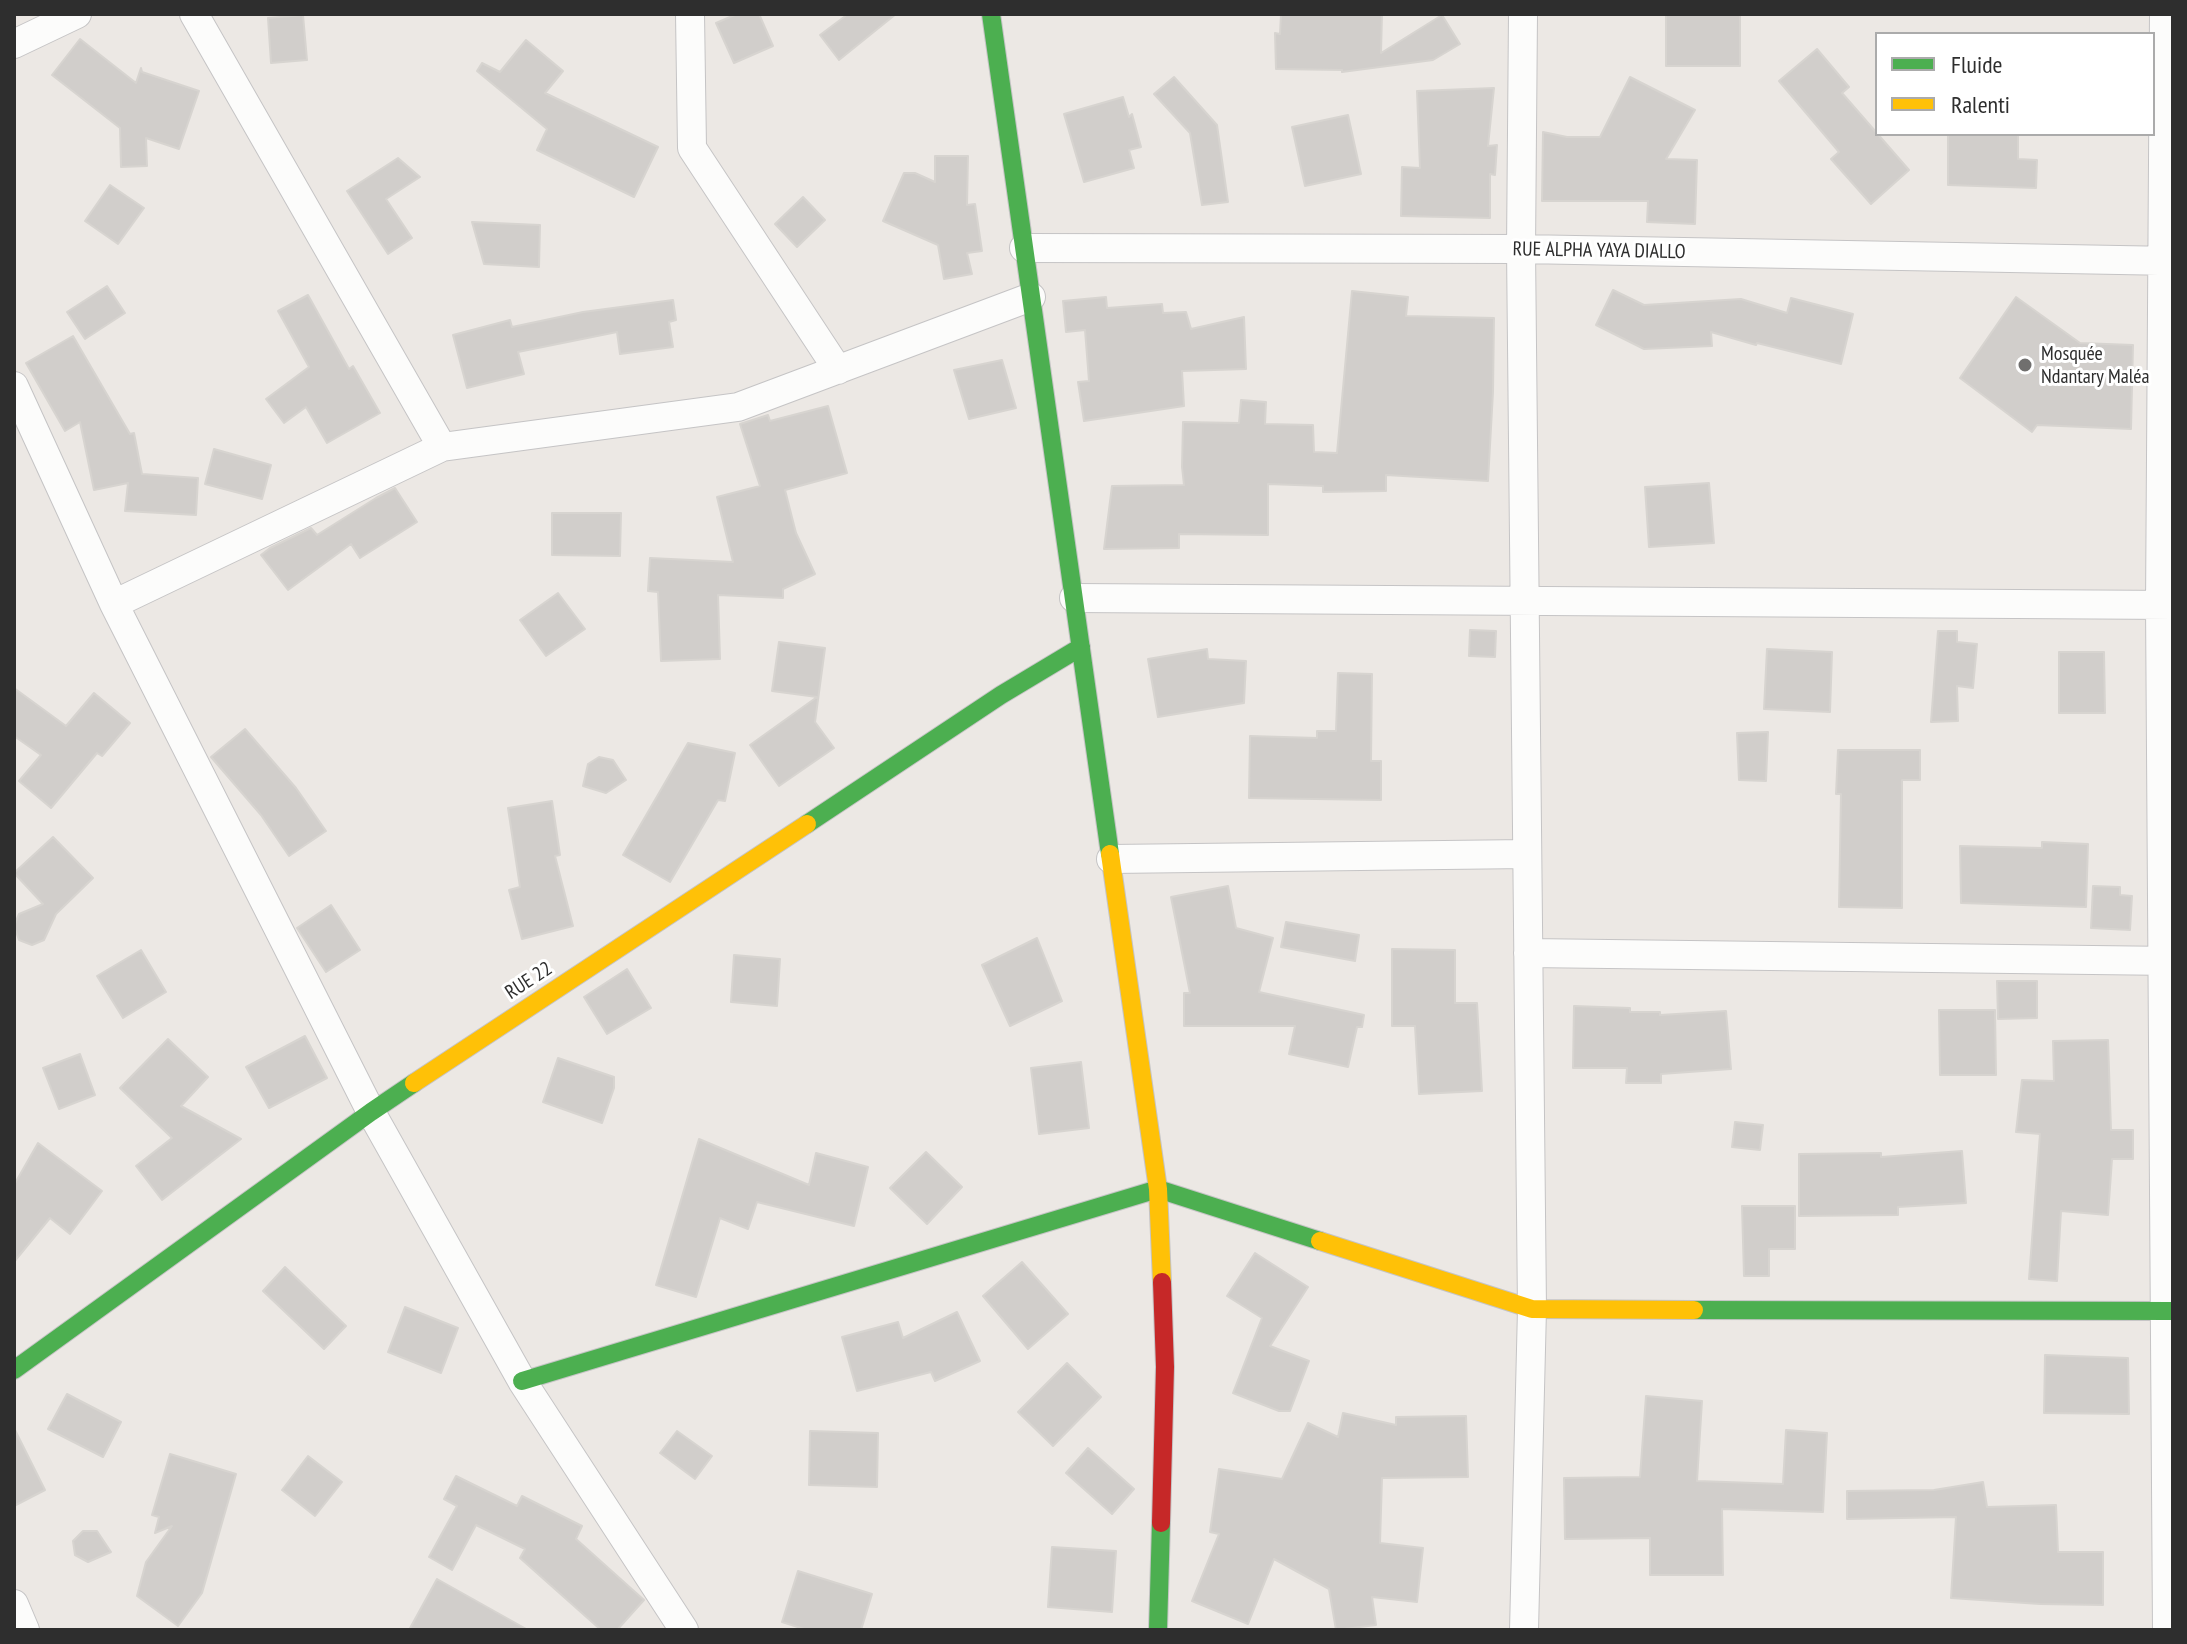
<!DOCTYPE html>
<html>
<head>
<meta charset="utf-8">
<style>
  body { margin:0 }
  #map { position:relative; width:2187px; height:1644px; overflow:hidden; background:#ece8e4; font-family:"PT Sans Narrow",sans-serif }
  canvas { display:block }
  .frame { position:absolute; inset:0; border:16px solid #2e2e2e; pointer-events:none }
  .legend { position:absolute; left:1875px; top:32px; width:280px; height:104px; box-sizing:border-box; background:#fff; border:2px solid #ababab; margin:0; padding:10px 14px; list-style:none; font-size:24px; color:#2e2e2e }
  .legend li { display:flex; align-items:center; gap:16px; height:40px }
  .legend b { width:40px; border:2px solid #ababab }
</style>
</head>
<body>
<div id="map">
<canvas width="2187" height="1644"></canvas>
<div class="frame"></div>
<ul class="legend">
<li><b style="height:10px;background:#4caf50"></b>Fluide</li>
<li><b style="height:10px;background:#ffc107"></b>Ralenti</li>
</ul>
</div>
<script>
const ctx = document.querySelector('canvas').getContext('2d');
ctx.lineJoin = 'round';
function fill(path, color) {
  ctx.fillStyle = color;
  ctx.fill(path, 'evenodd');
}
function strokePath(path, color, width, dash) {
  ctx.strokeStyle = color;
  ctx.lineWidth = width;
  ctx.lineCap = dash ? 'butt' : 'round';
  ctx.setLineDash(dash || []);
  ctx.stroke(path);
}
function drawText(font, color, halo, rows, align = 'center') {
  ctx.font = font + ' "PT Sans Narrow",sans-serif';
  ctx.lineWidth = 6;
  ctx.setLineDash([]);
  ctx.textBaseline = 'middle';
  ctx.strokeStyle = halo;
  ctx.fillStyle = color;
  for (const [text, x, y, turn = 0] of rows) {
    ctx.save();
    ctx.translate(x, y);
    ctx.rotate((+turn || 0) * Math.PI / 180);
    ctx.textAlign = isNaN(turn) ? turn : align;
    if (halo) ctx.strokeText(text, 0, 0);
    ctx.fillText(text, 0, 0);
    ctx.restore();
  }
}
const building = new Path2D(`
  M 737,14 L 759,14 L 773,46 L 734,63 L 716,23 Z
  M 848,14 L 896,14 L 839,60 L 820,35 Z
  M 1281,14 L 1382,14 L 1381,53 L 1442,15 L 1460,44 L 1433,60 L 1342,72 L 1342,70 L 1276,69 L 1275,33 L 1280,34 Z
  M 1666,14 L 1740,14 L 1740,66 L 1666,66 Z
  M 303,15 L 307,60 L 271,63 L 268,18 Z
  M 80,39 L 136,83 L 141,68 L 142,72 L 199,91 L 179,149 L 146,138 L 147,166 L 121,167 L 120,128 L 52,75 Z
  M 526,40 L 563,71 L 545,93 L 658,147 L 634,197 L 537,150 L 547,129 L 477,71 L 482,63 L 500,72 Z
  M 1817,49 L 1849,87 L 1842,93 L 1909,170 L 1871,204 L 1831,159 L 1839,152 L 1779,81 Z
  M 1174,77 L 1217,125 L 1228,202 L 1202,205 L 1190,133 L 1154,94 Z
  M 1630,77 L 1695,110 L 1666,159 L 1697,160 L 1695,224 L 1647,222 L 1648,201 L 1542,201 L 1543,132 L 1567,137 L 1600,137 Z
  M 1494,88 L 1488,146 L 1497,145 L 1495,175 L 1490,174 L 1490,218 L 1401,216 L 1402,167 L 1420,168 L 1417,91 Z
  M 1123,97 L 1129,117 L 1132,114 L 1141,147 L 1129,150 L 1134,168 L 1084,182 L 1064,114 Z
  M 1348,115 L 1361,174 L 1305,186 L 1292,127 Z
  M 1948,134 L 2018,134 L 2018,159 L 2037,160 L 2036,188 L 1948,185 Z
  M 935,156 L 968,156 L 967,205 L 975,204 L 982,251 L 967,253 L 972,274 L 944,279 L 938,245 L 883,221 L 904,173 L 915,173 L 935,182 Z
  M 398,158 L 420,177 L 386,199 L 412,238 L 388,254 L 347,191 Z
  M 110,185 L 144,208 L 118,244 L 85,221 Z
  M 803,197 L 825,220 L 797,247 L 775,224 Z
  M 472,222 L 540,225 L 539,267 L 484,264 Z
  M 107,286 L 125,313 L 85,339 L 67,312 Z
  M 1613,290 L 1644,305 L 1741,299 L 1787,313 L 1791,298 L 1853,314 L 1841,364 L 1757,343 L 1756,345 L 1711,332 L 1712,346 L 1644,349 L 1596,325 Z
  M 1352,291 L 1408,297 L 1406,316 L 1494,318 L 1493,392 L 1488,481 L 1386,475 L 1386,491 L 1323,492 L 1323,486 L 1268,484 L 1268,535 L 1179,534 L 1179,548 L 1104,549 L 1112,486 L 1184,485 L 1182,467 L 1183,422 L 1239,423 L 1241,400 L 1266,402 L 1265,424 L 1313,425 L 1314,452 L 1337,453 Z
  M 308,295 L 349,369 L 353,366 L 380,413 L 327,443 L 306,407 L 284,423 L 266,399 L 309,367 L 278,311 Z
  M 1106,297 L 1107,308 L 1162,304 L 1163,313 L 1186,312 L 1191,329 L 1244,317 L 1246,369 L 1182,371 L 1184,406 L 1084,421 L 1078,382 L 1089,381 L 1085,330 L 1066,332 L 1063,301 Z
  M 2016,297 L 2080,343 L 2133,345 L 2131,429 L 2037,425 L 2032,432 L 1960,378 Z
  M 673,300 L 676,320 L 669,322 L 673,347 L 620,354 L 617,332 L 518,352 L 524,374 L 467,388 L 453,335 L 510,320 L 512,327 L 583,312 Z
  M 73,336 L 130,434 L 134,433 L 142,474 L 198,478 L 196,515 L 125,511 L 128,483 L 94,490 L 80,422 L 65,431 L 26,363 Z
  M 1002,360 L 1016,408 L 969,419 L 954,370 Z
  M 828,406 L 847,473 L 785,490 L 796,533 L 815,574 L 783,589 L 783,598 L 718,595 L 720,659 L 661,661 L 658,592 L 648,591 L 650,558 L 733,562 L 717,497 L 760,486 L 740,424 L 768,415 L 770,421 Z
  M 214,449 L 271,465 L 262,499 L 205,484 Z
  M 1709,483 L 1714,543 L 1649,547 L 1645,487 Z
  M 395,488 L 417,522 L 360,558 L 351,544 L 288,590 L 261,555 L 270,548 L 311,528 L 317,535 L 376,498 Z
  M 552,513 L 621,513 L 620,556 L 552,555 Z
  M 558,593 L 585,629 L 546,656 L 520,620 Z
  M 1470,630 L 1496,631 L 1495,657 L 1469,656 Z
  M 1938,631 L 1957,631 L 1957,642 L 1977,644 L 1973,688 L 1957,686 L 1958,721 L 1931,722 Z
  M 779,642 L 825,648 L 815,722 L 834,748 L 779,786 L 750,745 L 817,697 L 772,691 Z
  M 1207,649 L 1208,659 L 1246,661 L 1244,703 L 1158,717 L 1148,659 Z
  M 1767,649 L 1832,652 L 1830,712 L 1764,709 Z
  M 2059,652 L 2104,652 L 2105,713 L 2059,713 Z
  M 1338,673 L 1372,674 L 1371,761 L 1381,761 L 1381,800 L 1249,798 L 1250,736 L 1317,738 L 1317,731 L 1336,731 Z
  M 14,688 L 66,726 L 94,693 L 130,723 L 102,756 L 97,753 L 51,808 L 19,781 L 41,755 L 14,736 Z
  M 245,729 L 296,788 L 326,831 L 289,856 L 261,815 L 211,757 Z
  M 1768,732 L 1766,781 L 1739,780 L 1737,733 Z
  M 688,743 L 735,753 L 725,801 L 718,800 L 670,882 L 623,855 Z
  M 1838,750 L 1920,750 L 1920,780 L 1902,780 L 1902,908 L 1839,907 L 1841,794 L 1836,794 Z
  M 599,757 L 613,760 L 626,780 L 606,793 L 583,786 L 588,764 Z
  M 552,801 L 560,855 L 555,856 L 573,926 L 522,939 L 509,890 L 520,887 L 508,808 Z
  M 53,837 L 93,878 L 56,914 L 44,940 L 32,945 L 19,940 L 14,926 L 19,914 L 43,904 L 14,873 Z
  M 2042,842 L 2088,844 L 2086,907 L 1961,903 L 1960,846 L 2042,848 Z
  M 1228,886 L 1236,928 L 1273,938 L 1259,992 L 1364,1015 L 1362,1027 L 1357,1027 L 1348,1067 L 1289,1054 L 1295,1026 L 1184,1026 L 1184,993 L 1190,993 L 1171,897 Z
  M 2093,886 L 2120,887 L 2120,895 L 2132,896 L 2130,930 L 2091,928 Z
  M 331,905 L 360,950 L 326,972 L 297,928 Z
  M 1286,922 L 1359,935 L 1355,961 L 1281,947 Z
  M 1037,938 L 1062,1001 L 1010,1026 L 982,965 Z
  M 1392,949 L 1455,950 L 1455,1003 L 1477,1003 L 1482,1091 L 1419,1094 L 1415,1026 L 1392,1026 Z
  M 141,950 L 166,992 L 123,1018 L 97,976 Z
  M 734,955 L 780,959 L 777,1006 L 731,1002 Z
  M 627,969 L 651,1008 L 607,1034 L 584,997 Z
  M 1997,981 L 2037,981 L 2037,1018 L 1998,1019 Z
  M 1574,1006 L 1630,1008 L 1630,1012 L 1660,1012 L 1660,1015 L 1726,1011 L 1731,1069 L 1661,1074 L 1661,1083 L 1626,1083 L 1627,1068 L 1573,1068 Z
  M 1939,1010 L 1995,1010 L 1996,1075 L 1940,1075 Z
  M 305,1036 L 327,1078 L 269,1108 L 246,1067 Z
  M 168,1039 L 208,1077 L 181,1106 L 241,1139 L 162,1200 L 136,1166 L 172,1138 L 120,1088 Z
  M 2108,1040 L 2111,1130 L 2133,1130 L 2133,1159 L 2112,1159 L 2108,1215 L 2061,1211 L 2057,1281 L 2029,1279 L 2040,1134 L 2016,1132 L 2022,1080 L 2054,1081 L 2053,1041 Z
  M 80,1054 L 95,1095 L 59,1109 L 43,1068 Z
  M 558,1058 L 614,1077 L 614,1088 L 602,1123 L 543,1102 Z
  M 1081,1062 L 1089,1128 L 1039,1134 L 1031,1068 Z
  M 1735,1122 L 1763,1125 L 1760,1150 L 1732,1147 Z
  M 699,1139 L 809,1185 L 816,1153 L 868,1167 L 854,1226 L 757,1202 L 748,1229 L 720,1218 L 696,1297 L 656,1285 Z
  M 38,1143 L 102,1191 L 70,1234 L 50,1218 L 14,1262 L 14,1185 Z
  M 1962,1151 L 1966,1203 L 1898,1207 L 1898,1215 L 1799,1216 L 1799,1154 L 1881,1153 L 1881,1157 Z
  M 926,1152 L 962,1187 L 927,1224 L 890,1188 Z
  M 1742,1206 L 1795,1206 L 1795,1249 L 1769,1249 L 1769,1276 L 1744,1276 Z
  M 1255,1253 L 1308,1287 L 1270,1346 L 1309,1361 L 1290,1411 L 1279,1411 L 1233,1393 L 1262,1318 L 1227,1296 Z
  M 1022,1262 L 1068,1314 L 1028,1349 L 983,1296 Z
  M 285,1267 L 346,1326 L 324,1349 L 263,1291 Z
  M 405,1307 L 458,1328 L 441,1373 L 388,1352 Z
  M 957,1312 L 980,1361 L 935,1381 L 931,1372 L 857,1391 L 842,1337 L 898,1322 L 903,1338 Z
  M 2045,1355 L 2128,1358 L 2129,1414 L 2044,1413 Z
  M 1067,1363 L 1101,1397 L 1053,1446 L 1018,1412 Z
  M 67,1394 L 121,1422 L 103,1457 L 48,1429 Z
  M 1646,1396 L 1702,1401 L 1697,1481 L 1783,1484 L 1786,1430 L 1827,1433 L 1823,1512 L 1722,1509 L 1723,1575 L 1650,1575 L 1650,1538 L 1565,1539 L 1564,1478 L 1640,1477 Z
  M 1343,1413 L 1396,1425 L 1396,1417 L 1466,1416 L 1468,1477 L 1382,1478 L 1380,1543 L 1423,1548 L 1417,1602 L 1372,1597 L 1376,1625 L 1336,1630 L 1329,1589 L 1274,1559 L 1248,1624 L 1192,1601 L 1219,1534 L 1210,1532 L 1219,1469 L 1282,1479 L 1308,1423 L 1338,1437 Z
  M 14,1428 L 45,1490 L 14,1506 Z
  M 677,1431 L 712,1456 L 695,1479 L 660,1453 Z
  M 810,1431 L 878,1433 L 877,1487 L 809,1485 Z
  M 1088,1448 L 1134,1489 L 1112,1514 L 1066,1473 Z
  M 170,1454 L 236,1474 L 202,1593 L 178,1626 L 137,1596 L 146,1562 L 172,1526 L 155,1533 L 159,1517 L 152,1515 Z
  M 308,1456 L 342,1482 L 315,1516 L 282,1490 Z
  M 456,1476 L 517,1506 L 522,1496 L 582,1526 L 576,1539 L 644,1600 L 617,1630 L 601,1630 L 520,1558 L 525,1549 L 476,1525 L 452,1570 L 429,1557 L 457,1506 L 444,1499 Z
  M 1983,1482 L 1987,1507 L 2056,1505 L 2058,1552 L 2103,1552 L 2103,1605 L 2040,1604 L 1951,1598 L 1956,1517 L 1847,1519 L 1847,1491 L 1934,1490 Z
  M 83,1531 L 97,1531 L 111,1552 L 88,1562 L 75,1555 L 73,1541 Z
  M 1052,1547 L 1116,1551 L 1112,1612 L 1048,1607 Z
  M 798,1571 L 872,1594 L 861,1630 L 807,1630 L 782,1622 Z
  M 437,1579 L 528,1630 L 409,1630 Z`);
const street = new Path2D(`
  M 194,14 L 442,447
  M 690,14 L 692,148 L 838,370
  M 1523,14 L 1521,249 L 1532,1309 L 1524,1630
  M 2164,14 L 2160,605 L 2167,1630
  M 14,44 L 77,14
  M 1024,248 L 1521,249 L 2173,261
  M 14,386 L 114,604 L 371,1112 L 522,1381 L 684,1630
  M 1074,598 L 2173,605
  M 114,604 L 442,447 L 738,407 L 1031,297
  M 1111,859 L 1527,854
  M 1528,953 L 2173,961
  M 14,1604 L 25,1630`);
const fast = new Path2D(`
  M 991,14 L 1110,854
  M 807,824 L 1001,695 L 1081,647
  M 1694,1310 L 2173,1311
  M 14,1370 L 371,1112 L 414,1083
  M 522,1381 L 1158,1189 L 1320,1241
  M 1158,1630 L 1161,1523`);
const slow = new Path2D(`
  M 1110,854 L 1158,1189 L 1162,1282
  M 414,1083 L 807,824
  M 1320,1241 L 1532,1309 L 1694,1310`);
const jam = new Path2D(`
  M 1161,1523 L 1165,1367 L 1162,1282`);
const markers = [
  [2025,365,8,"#706f6e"]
];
const streetNames = [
  ["RUE ALPHA YAYA DIALLO",1599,251,1],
  ["RUE 22",529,981,-33]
];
const poiNames = [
  ["Mosquée",2041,354],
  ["Ndantary Maléa",2041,377]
];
fill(building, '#d1cecb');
strokePath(building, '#d7d4d0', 2);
strokePath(street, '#c5c4c5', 30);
strokePath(fast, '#c5c4c5', 20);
strokePath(slow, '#c5c4c5', 20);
strokePath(jam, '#c5c4c5', 20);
strokePath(street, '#fcfcfb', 28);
strokePath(fast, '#4caf50', 18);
strokePath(slow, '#ffc107', 18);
strokePath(jam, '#c62828', 18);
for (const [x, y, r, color] of markers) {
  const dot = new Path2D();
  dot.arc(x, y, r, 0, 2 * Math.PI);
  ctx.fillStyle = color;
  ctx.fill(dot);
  strokePath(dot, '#fff', 3);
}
drawText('20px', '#2e2e2e', '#fff', streetNames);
drawText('20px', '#2e2e2e', '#fff', poiNames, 'left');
</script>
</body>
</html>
